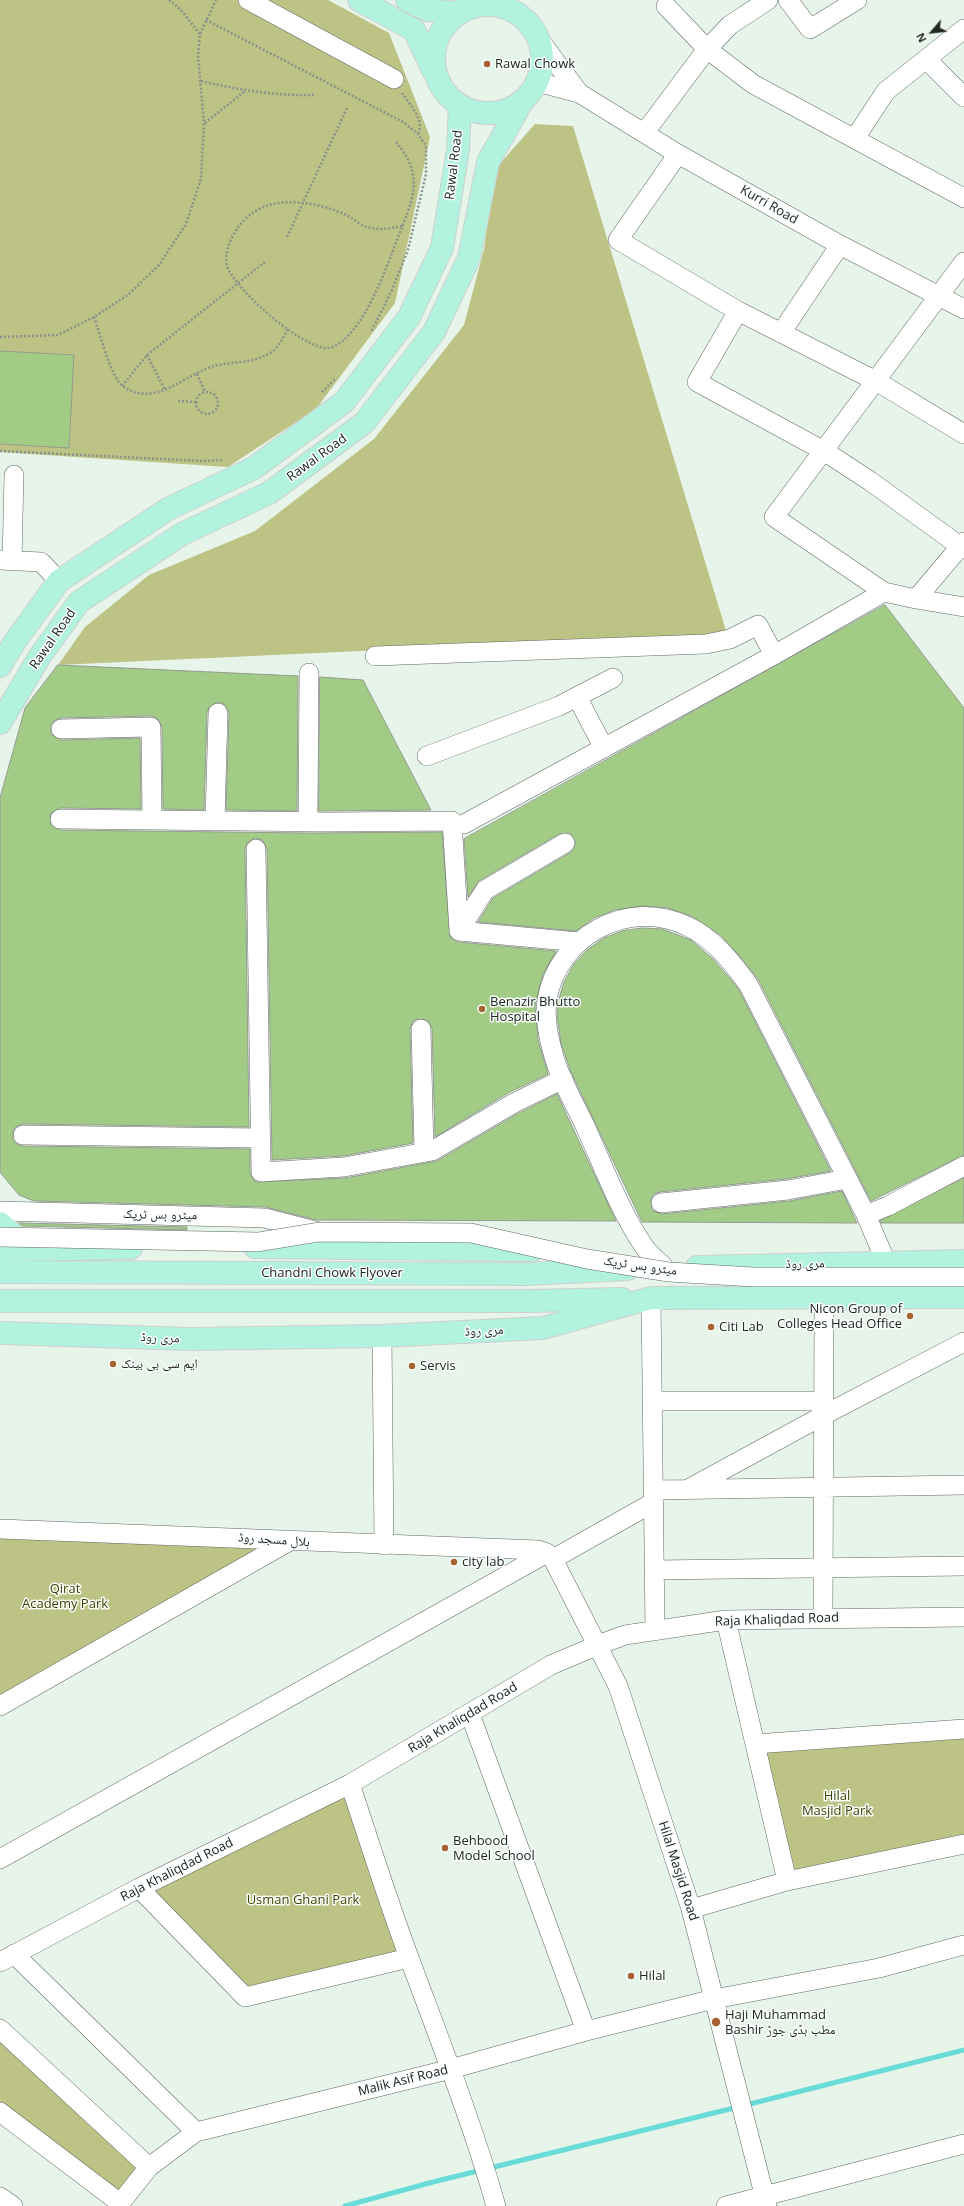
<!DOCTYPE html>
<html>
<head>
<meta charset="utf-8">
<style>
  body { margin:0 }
  #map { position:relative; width:964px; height:2206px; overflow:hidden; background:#e7f4ea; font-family:"Open Sans",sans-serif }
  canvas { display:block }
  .north { position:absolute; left:912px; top:12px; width:40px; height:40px; -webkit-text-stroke:3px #f9fffb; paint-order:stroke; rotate:242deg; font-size:11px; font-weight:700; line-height:16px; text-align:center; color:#212622 }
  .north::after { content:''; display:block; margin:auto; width:14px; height:18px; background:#212622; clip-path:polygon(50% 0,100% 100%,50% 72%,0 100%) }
</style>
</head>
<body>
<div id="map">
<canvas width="964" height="2206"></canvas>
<div class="north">N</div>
</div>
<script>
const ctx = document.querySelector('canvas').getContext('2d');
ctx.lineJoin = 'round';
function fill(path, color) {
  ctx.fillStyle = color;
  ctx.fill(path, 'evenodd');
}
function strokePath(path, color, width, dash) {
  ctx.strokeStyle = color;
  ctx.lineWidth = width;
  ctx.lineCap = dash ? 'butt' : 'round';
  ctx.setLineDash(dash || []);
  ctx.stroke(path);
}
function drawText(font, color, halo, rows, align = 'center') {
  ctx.font = font + ' "Open Sans","Noto Naskh Arabic",sans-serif';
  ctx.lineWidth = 3;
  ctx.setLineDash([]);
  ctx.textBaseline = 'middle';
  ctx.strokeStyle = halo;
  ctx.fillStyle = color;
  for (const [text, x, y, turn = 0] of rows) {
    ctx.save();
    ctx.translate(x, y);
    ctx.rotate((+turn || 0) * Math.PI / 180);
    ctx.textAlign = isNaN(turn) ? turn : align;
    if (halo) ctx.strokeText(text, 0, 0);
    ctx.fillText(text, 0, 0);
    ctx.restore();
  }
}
const green = new Path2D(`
  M 0,0 L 328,0 L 389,33 L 430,137 L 395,303 L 316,409 L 228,467 L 0,452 Z
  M 535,124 L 573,126 L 727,634 L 58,665 L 85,627 L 149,575 L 255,531 L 374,439 L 464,325 L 484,249 L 496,168 Z
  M 0,1530 L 288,1542 L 0,1710 Z
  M 964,1729 L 964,1844 L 787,1881 L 755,1744 Z
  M 349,1790 L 409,1958 L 245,1997 L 139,1888 Z
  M 0,2029 L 149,2167 L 120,2203 L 0,2112 Z`);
const stream = new Path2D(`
  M 746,2105 L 964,2050
  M 345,2206 L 433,2182 L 738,2107`);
const building = new Path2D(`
  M 0,351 L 74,355 L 69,448 L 0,444 Z
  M 885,605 L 964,708 L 964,1155 L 871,1201 L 758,979 L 736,952 L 720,935 L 691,916 L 668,908 L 643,906 L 615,910 L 594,918 L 576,931 L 478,922 L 493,898 L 571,852 L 576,843 L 570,833 L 559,834 L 479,881 L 468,897 L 464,839 Z
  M 58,665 L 298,676 L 297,811 L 226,810 L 229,713 L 224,704 L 218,702 L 209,707 L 207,713 L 204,810 L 163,809 L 162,727 L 157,718 L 151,716 L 61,718 L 55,720 L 51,724 L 51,734 L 61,740 L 140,738 L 141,809 L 60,808 L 50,814 L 51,825 L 60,830 L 308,833 L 442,832 L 450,937 L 458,942 L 556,951 L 543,974 L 535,1006 L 538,1040 L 548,1074 L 508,1093 L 435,1137 L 432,1028 L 427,1020 L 416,1019 L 412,1023 L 410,1029 L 413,1143 L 343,1156 L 272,1160 L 267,849 L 262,840 L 255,838 L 247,843 L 245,849 L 249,1127 L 23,1124 L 17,1126 L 13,1130 L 13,1140 L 17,1144 L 23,1146 L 250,1149 L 250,1173 L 252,1178 L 256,1182 L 345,1178 L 437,1161 L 519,1113 L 557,1094 L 616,1221 L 316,1220 L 265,1207 L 34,1201 L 19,1195 L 0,1172 L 0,798 L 25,708 Z
  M 320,677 L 363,680 L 431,810 L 319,811 Z
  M 642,928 L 662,929 L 691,940 L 713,959 L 733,982 L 739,990 L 831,1171 L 786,1179 L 660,1192 L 654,1194 L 651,1199 L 652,1210 L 662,1214 L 789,1201 L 842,1191 L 857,1223 L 642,1222 L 571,1072 L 561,1043 L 557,1015 L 558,1002 L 564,982 L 574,964 L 587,950 L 604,938 L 622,931 Z
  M 964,1178 L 964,1223 L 881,1223 L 880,1221 Z
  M 19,1223 L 187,1227 L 187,1230 L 23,1226 Z`);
const path = new Path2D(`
  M 169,0 L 180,9 L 200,34
  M 206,20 L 403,122 L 418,134 L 426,146 L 426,174 L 408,250 L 392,290 L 371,332
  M 201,81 C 239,90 276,96 315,95
  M 402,93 C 410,105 425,120 418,134
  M 205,123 L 245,91
  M 396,142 C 426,177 412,201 397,240 C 386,269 363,334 333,347 C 310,357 234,289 227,266 C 224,254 230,239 237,229 C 245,217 258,207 273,204 C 296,199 325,205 346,215 C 353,218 360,225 367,227 C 379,231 391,228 403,226
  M 287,237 L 347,108
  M 94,317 C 100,333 111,379 124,387 C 156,408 185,374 214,366 C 233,361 252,364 270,353 C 278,348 283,338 288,329
  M 0,337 L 58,335 L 94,317 L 129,294 L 159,265 L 186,224 L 201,179 L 204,123 L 198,55 L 200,34 L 216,0
  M 147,355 L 165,390
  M 197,374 L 205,392
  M 122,386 L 147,355 L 266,261
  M196 403a11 11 0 1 1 22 0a11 11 0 1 1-22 0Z
  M 322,392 L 335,379
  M 178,401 L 196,402
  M 0,451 L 203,461 L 223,460`);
const minor = new Path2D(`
  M 248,0 L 394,79
  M 788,0 L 810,29 L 857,0
  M 666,6 L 707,49 L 753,84 L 964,198
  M 538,38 L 579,93
  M 926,59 L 964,97
  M 537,82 L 579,93 L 678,154 L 840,245 L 964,309
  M 645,132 L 707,49 L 730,25 L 768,0
  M 855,138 L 886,91 L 964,29
  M 678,154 L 618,240 L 738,311 L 876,381 L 964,434
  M 738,311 L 697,382 L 824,451 L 870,481 L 964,549
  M 781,333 L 840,245
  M 0,560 L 41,562 L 59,581
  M 12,561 L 14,475
  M 884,592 L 774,517 L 964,262
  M 916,599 L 964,607
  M 375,656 L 706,644 L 730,639 L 758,625 L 774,655
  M 577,697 L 604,748
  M 61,729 L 151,727 L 152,820
  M 427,756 L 559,706 L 613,678
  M 60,819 L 331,822 L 452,821 L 459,931 L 579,942
  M 215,821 L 218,713
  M 308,822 L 309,673
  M 464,824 L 774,655 L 884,592 L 916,599 L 964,542
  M 256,849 L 261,1172 L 344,1167 L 432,1151 L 514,1103 L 563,1079
  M 459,931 L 485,890 L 565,843
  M 421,1029 L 424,1152
  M 23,1135 L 260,1138
  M 661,1203 L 788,1190 L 847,1179
  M 0,1211 L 265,1218 L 319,1232
  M 866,1215 L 888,1206 L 964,1166
  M 664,1267 C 657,1260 648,1253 643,1245 C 619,1209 604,1168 586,1128 C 576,1106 562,1083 555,1060 C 549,1041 544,1020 547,1000 C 557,937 628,897 687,926 C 713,938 731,961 748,984 L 866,1215 L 886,1262
  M 651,1298 L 655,1631
  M 382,1336 L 384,1545
  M 653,1401 L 824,1401
  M 688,1489 L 824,1415 L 964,1342
  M 654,1490 L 964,1485
  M 0,1529 L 538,1550 L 547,1553 L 553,1559 L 618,1686 L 691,1909 L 767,2206
  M 553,1559 L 654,1502
  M 655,1570 L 964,1566
  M 823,1618 L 824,1307
  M 726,1620 L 787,1881
  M 0,1706 L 288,1542
  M 470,1714 L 586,2031
  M 755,1744 L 964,1729
  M 350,1784 C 370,1843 388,1902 410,1960 C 440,2041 472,2122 496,2206
  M 0,1859 L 547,1553
  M 139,1888 L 245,1997 L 409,1958
  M 691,1909 L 787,1881 L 964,1844
  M 14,1954 L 196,2132
  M 0,1962 L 139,1888 L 350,1784 L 551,1665 L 598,1645 L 625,1635 L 726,1620 L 964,1617
  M 0,2029 L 149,2167
  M 0,2112 L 120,2203
  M 0,2197 L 13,2206
  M 118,2206 L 149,2167 L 196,2132 L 451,2069 L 586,2031 L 714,1999 L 879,1968 L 964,1945
  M 726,2206 L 964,2144`);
const major = new Path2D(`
  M 359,0 L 414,30 L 433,70
  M 407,0 L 427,10 L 458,13 L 464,8
  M434 59a54 54 0 1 1 108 0a54 54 0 1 1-108 0Z
  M 0,666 L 16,640 L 59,581 L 168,509 L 254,468 L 344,402 L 409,317 L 442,248 L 458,150 L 460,105
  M 0,723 L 40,656 L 79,602 L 182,534 L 269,493 L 364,423 L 434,332 L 469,258 L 488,162 L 523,100
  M 0,1223 L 28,1247
  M 255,1247 L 533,1250
  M 0,1250 L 131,1248
  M 697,1267 L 964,1261
  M 0,1272 L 527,1274 L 628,1269
  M 0,1301 L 529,1301 L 622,1299
  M 0,1333 L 192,1339 L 382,1336 L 543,1328 L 651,1298 L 964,1297`);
const minorBridge = new Path2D(`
  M 0,1237 L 258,1242 L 319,1232 L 471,1233 L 587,1259 L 669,1272 L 753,1277 L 964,1277`);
const markers = [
  [487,64,4,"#a66331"],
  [482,1009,4,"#a66331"],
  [910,1316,4,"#a66331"],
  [711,1327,4,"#a66331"],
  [113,1364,4,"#a66331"],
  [412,1366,4,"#a66331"],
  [454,1562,4,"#a66331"],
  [445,1848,4,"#a66331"],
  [631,1976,4,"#a66331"],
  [716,2022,5,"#a66331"]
];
const poiNames = [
  ["Rawal Chowk",495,64],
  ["Benazir Bhutto",490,1002],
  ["Hospital",490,1017],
  ["Nicon Group of",902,1309,"right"],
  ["Colleges Head Office",902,1324,"right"],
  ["Citi Lab",719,1327],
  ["ایم سی بی بینک",121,1364],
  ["Servis",420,1366],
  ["city lab",462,1562],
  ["Behbood",453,1841],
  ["Model School",453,1856],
  ["Hilal",639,1976],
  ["Haji Muhammad",725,2015],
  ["Bashir مطب ہڈی جوڑ",725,2030]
];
const streetNames = [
  ["Rawal Road",454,165,-83],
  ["Kurri Road",769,205,30],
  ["Rawal Road",317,458,-36],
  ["Rawal Road",53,639,-55],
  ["میٹرو بس ٹریک",160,1215,1],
  ["مری روڈ",805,1264,-1],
  ["میٹرو بس ٹریک",640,1266,8],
  ["Chandni Chowk Flyover",332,1273],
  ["مری روڈ",484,1331,-3],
  ["مری روڈ",160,1338,2],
  ["ہلال مسجد روڈ",274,1540,4],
  ["Raja Khaliqdad Road",777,1620,-2],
  ["Raja Khaliqdad Road",463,1718,-31],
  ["Raja Khaliqdad Road",177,1870,-27],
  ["Hilal Masjid Road",678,1871,72],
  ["Malik Asif Road",403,2081,-14]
];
const parkNames = [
  ["Qirat",65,1589],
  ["Academy Park",65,1604],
  ["Hilal",837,1796],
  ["Masjid Park",837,1811],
  ["Usman Ghani Park",303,1900]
];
fill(green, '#bcc384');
strokePath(stream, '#69dcd8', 5);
fill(building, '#a2cc86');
strokePath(building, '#949b90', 1);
strokePath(minor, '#5e6961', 20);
strokePath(major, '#cecfce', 24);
strokePath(path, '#89928b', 2.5, [2, 2]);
strokePath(minor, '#fff', 19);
strokePath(major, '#b2f3e0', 22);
strokePath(minorBridge, '#5e6961', 20, []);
strokePath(minorBridge, '#fff', 19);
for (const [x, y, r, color] of markers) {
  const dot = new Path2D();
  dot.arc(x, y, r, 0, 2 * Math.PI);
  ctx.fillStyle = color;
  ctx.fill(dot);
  strokePath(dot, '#f9fffb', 1.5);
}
drawText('13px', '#212622', '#f9fffb', poiNames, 'left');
drawText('13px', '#212622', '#f9fffb', streetNames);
drawText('13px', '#3e4201', '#f9fffb', parkNames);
</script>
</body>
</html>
